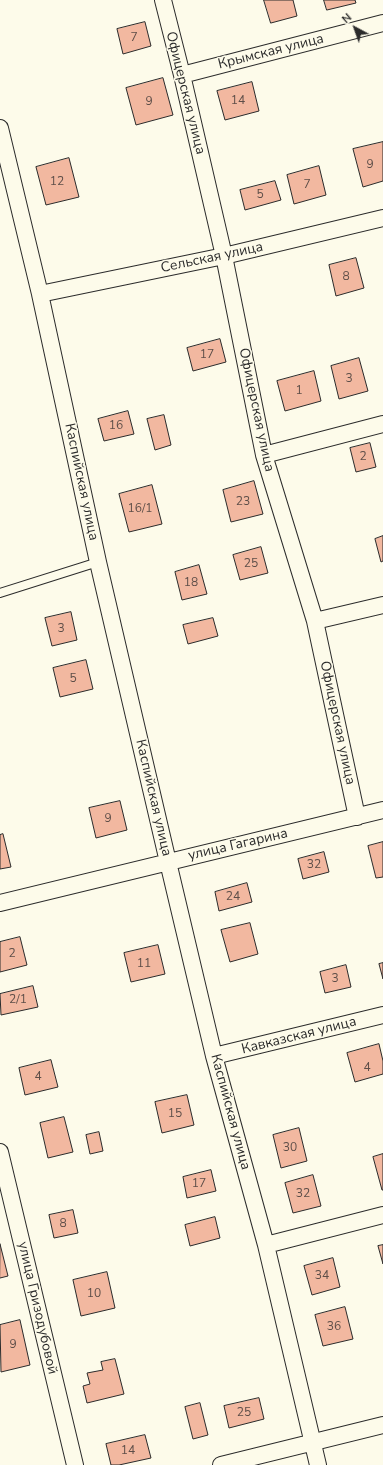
<!DOCTYPE html>
<html>
<head>
<meta charset="utf-8">
<style>
  body { margin:0 }
  #map { position:relative; width:383px; height:1465px; overflow:hidden; background:#fdfbea; font-family:"Nunito Sans",sans-serif }
  canvas { display:block }
  .north { position:absolute; left:335px; top:8px; width:40px; height:40px; -webkit-text-stroke:3px #fdfbea; paint-order:stroke; rotate:319deg; font-size:11px; font-weight:700; line-height:16px; text-align:center; color:#2b2b2b }
  .north::after { content:''; display:block; margin:auto; width:14px; height:18px; background:#2b2b2b; clip-path:polygon(50% 0,100% 100%,50% 72%,0 100%) }
</style>
</head>
<body>
<div id="map">
<canvas width="383" height="1465"></canvas>
<div class="north">N</div>
</div>
<script>
const ctx = document.querySelector('canvas').getContext('2d');
ctx.lineJoin = 'round';
function fill(path, color) {
  ctx.fillStyle = color;
  ctx.fill(path, 'evenodd');
}
function strokePath(path, color, width, dash) {
  ctx.strokeStyle = color;
  ctx.lineWidth = width;
  ctx.lineCap = dash ? 'butt' : 'round';
  ctx.setLineDash(dash || []);
  ctx.stroke(path);
}
function drawText(font, color, halo, rows, align = 'center') {
  ctx.font = font + ' "Nunito Sans",sans-serif';
  ctx.lineWidth = 3;
  ctx.setLineDash([]);
  ctx.textBaseline = 'middle';
  ctx.strokeStyle = halo;
  ctx.fillStyle = color;
  for (const [text, x, y, turn = 0] of rows) {
    ctx.save();
    ctx.translate(x, y);
    ctx.rotate((+turn || 0) * Math.PI / 180);
    ctx.textAlign = isNaN(turn) ? turn : align;
    if (halo) ctx.strokeText(text, 0, 0);
    ctx.fillText(text, 0, 0);
    ctx.restore();
  }
}
const building = new Path2D(`
  M 264,0 L 293,0 L 297,16 L 271,23 Z
  M 324,0 L 355,0 L 356,3 L 327,10 Z
  M 145,22 L 151,46 L 123,54 L 117,29 Z
  M 163,78 L 173,115 L 136,125 L 126,88 Z
  M 252,82 L 259,111 L 225,120 L 217,91 Z
  M 383,142 L 383,181 L 363,187 L 353,149 Z
  M 69,158 L 79,197 L 46,205 L 36,167 Z
  M 319,166 L 326,195 L 294,204 L 287,175 Z
  M 275,181 L 281,200 L 245,210 L 240,190 Z
  M 356,258 L 364,288 L 336,296 L 329,265 Z
  M 220,339 L 226,362 L 193,371 L 187,348 Z
  M 359,358 L 368,391 L 339,399 L 331,366 Z
  M 314,371 L 321,401 L 285,411 L 277,381 Z
  M 128,411 L 134,434 L 104,441 L 98,419 Z
  M 164,415 L 171,445 L 155,450 L 147,419 Z
  M 370,443 L 376,467 L 356,472 L 350,448 Z
  M 254,481 L 263,514 L 231,522 L 223,490 Z
  M 152,485 L 162,524 L 129,532 L 119,494 Z
  M 383,536 L 383,561 L 381,562 L 375,539 Z
  M 261,547 L 268,573 L 240,580 L 233,555 Z
  M 199,565 L 207,594 L 182,600 L 175,572 Z
  M 71,612 L 77,640 L 52,646 L 45,618 Z
  M 213,618 L 218,636 L 188,644 L 183,625 Z
  M 86,660 L 93,689 L 60,697 L 53,668 Z
  M 120,801 L 127,830 L 96,838 L 89,808 Z
  M 3,834 L 11,867 L 0,869 L 0,835 Z
  M 383,842 L 383,877 L 376,878 L 368,846 Z
  M 324,852 L 329,872 L 303,879 L 298,859 Z
  M 247,883 L 252,902 L 219,911 L 215,892 Z
  M 250,923 L 258,954 L 230,962 L 221,930 Z
  M 20,937 L 27,965 L 0,972 L 0,942 Z
  M 158,945 L 165,974 L 131,982 L 124,953 Z
  M 383,963 L 383,979 L 379,964 Z
  M 346,965 L 351,987 L 325,993 L 320,972 Z
  M 33,986 L 38,1007 L 1,1015 L 0,994 Z
  M 379,1044 L 383,1061 L 383,1074 L 355,1082 L 347,1053 Z
  M 51,1060 L 58,1087 L 25,1095 L 19,1068 Z
  M 187,1095 L 194,1125 L 162,1133 L 155,1102 Z
  M 64,1117 L 73,1152 L 48,1158 L 40,1123 Z
  M 299,1128 L 307,1161 L 281,1168 L 273,1135 Z
  M 99,1132 L 103,1151 L 90,1154 L 86,1135 Z
  M 383,1154 L 383,1190 L 382,1190 L 373,1157 Z
  M 211,1170 L 216,1191 L 187,1198 L 183,1177 Z
  M 313,1175 L 321,1206 L 293,1213 L 285,1183 Z
  M 73,1210 L 78,1233 L 54,1238 L 49,1215 Z
  M 215,1217 L 220,1238 L 190,1246 L 185,1225 Z
  M 0,1244 L 8,1276 L 0,1278 Z
  M 383,1245 L 383,1264 L 378,1246 Z
  M 333,1258 L 340,1287 L 312,1295 L 304,1266 Z
  M 107,1272 L 115,1308 L 81,1316 L 73,1280 Z
  M 345,1307 L 353,1339 L 323,1346 L 315,1315 Z
  M 20,1320 L 30,1365 L 1,1372 L 0,1325 Z
  M 115,1359 L 124,1394 L 87,1403 L 83,1386 L 90,1384 L 87,1373 L 103,1370 L 101,1362 Z
  M 259,1398 L 264,1419 L 229,1428 L 224,1406 Z
  M 200,1403 L 208,1435 L 193,1439 L 185,1407 Z
  M 145,1435 L 151,1458 L 119,1465 L 111,1465 L 106,1444 Z`);
const service = new Path2D(`
  M 0,593 L 98,562`);
const minor = new Path2D(`
  M 163,0 L 182,75 L 224,256 L 264,455 L 315,621 L 357,817
  M 182,75 L 383,23
  M 0,128 L 40,294 L 98,562 L 168,862 L 214,1056 L 266,1245 L 318,1465
  M 40,294 L 224,256 L 383,218
  M 264,455 L 383,424
  M 315,621 L 383,605
  M 0,903 L 383,810
  M 214,1056 L 383,1015
  M 0,1152 L 75,1465
  M 266,1245 L 383,1215
  M 221,1465 L 383,1425`);
const numberNames = [
  ["7",134,38],
  ["14",238,101],
  ["9",149,102],
  ["9",370,165],
  ["12",57,182],
  ["7",307,185],
  ["5",260,195],
  ["8",346,277],
  ["17",207,355],
  ["3",349,379],
  ["1",299,391],
  ["16",116,426],
  ["2",363,457],
  ["23",243,502],
  ["16/1",140,509],
  ["25",251,564],
  ["18",191,583],
  ["3",61,629],
  ["5",73,679],
  ["9",108,819],
  ["32",314,865],
  ["24",233,897],
  ["2",12,954],
  ["11",144,964],
  ["3",335,979],
  ["2/1",18,1000],
  ["4",367,1068],
  ["4",38,1077],
  ["15",175,1114],
  ["30",290,1148],
  ["17",199,1184],
  ["32",303,1194],
  ["8",63,1224],
  ["34",322,1276],
  ["10",94,1294],
  ["36",334,1327],
  ["9",13,1345],
  ["25",244,1413],
  ["14",128,1451]
];
const streetNames = [
  ["Крымская улица",271,52,-14],
  ["Офицерская улица",185,93,76],
  ["Сельская улица",212,258,-12],
  ["Офицерская улица",256,410,78],
  ["Каспийская улица",81,482,78],
  ["Офицерская улица",337,723,78],
  ["Каспийская улица",153,798,77],
  ["улица Гагарина",238,845,-13],
  ["Кавказская улица",299,1036,-14],
  ["Каспийская улица",230,1112,75],
  ["улица Гризодубовой",37,1308,77]
];
fill(building, '#f2b8a0');
strokePath(building, '#2b2b2b', 1);
strokePath(service, '#2b2b2b', 10);
strokePath(minor, '#2b2b2b', 18);
strokePath(service, '#fdfbea', 8);
strokePath(minor, '#fdfbea', 16);
drawText('12px', '#5d4e48', null, numberNames);
drawText('14px', '#2b2b2b', '#fdfbea', streetNames);
</script>
</body>
</html>
